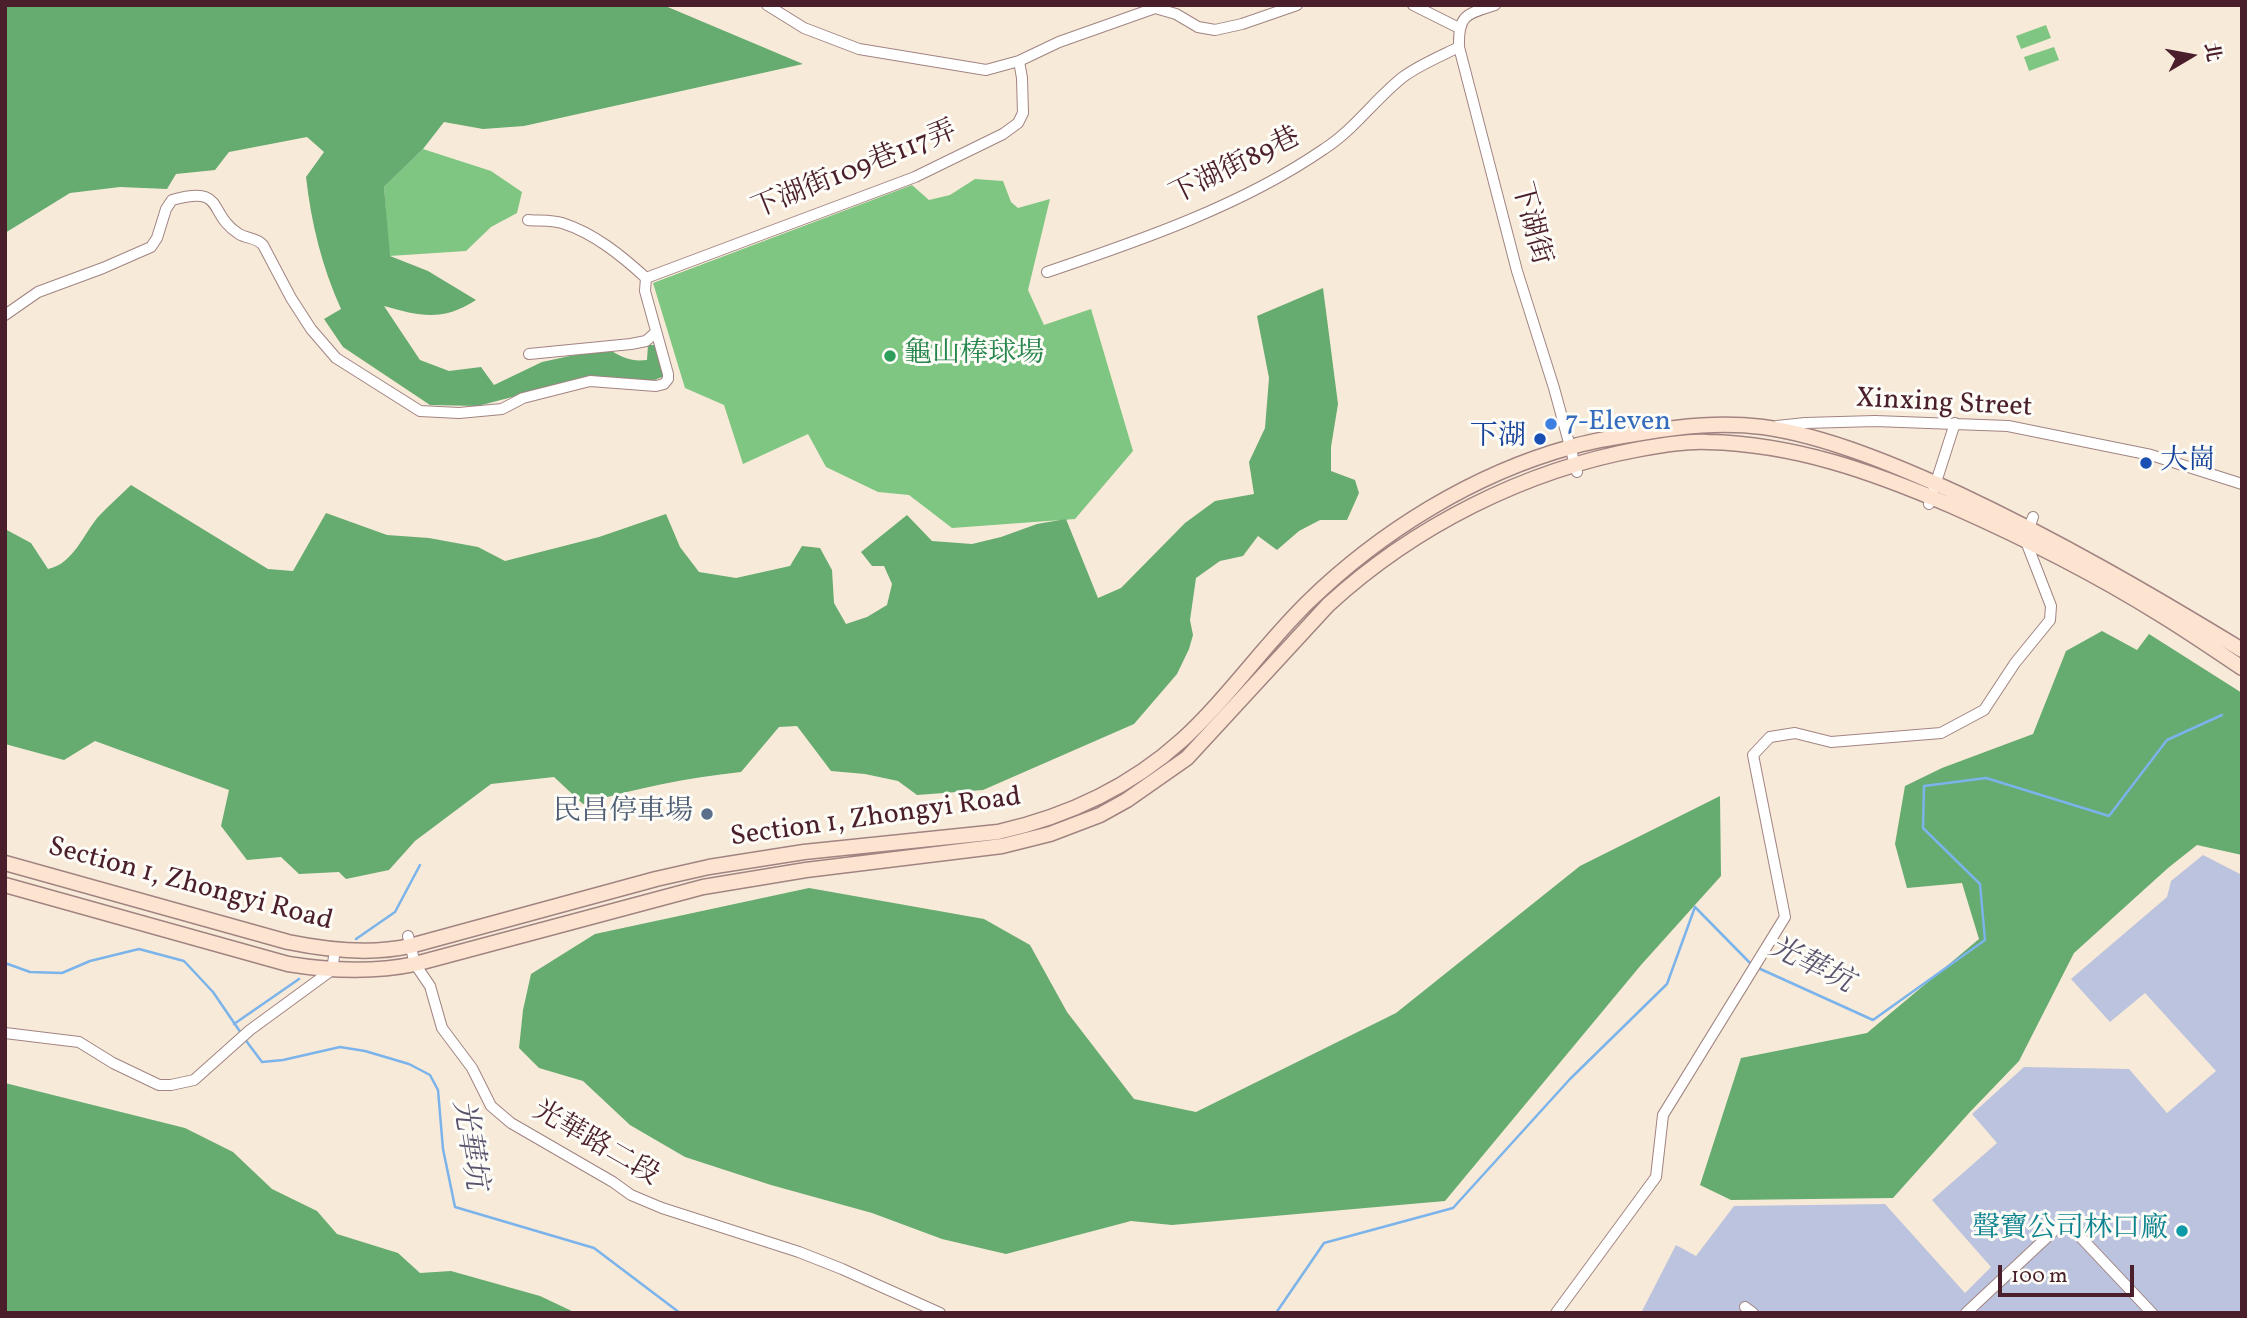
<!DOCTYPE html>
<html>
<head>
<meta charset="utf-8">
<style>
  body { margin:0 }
  #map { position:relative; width:2247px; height:1318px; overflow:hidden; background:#f8ead8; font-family:Vollkorn,"Noto Serif TC",serif }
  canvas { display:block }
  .frame { position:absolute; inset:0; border:7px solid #4a1f2b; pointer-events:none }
  .north { position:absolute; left:2156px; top:21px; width:70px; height:70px; -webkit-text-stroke:5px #fdfcf7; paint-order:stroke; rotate:80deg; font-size:19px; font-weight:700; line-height:28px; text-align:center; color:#4a1f2b }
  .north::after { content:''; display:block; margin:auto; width:24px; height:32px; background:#4a1f2b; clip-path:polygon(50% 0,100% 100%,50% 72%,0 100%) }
  .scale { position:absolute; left:1998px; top:1265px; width:136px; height:32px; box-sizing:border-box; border:4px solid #4a1f2b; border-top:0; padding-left:9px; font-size:21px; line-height:24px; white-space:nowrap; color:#4a1f2b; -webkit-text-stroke:5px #fdfcf7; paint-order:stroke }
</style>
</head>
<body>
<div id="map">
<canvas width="2247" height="1318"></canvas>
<div class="frame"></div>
<div class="north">北</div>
<div class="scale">100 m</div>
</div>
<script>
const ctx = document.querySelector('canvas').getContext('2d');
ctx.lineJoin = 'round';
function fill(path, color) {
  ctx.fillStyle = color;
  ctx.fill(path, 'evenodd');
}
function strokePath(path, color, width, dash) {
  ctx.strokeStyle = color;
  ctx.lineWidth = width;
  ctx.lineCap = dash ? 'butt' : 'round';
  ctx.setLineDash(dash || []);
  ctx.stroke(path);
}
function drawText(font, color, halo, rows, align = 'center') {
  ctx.font = font + ' Vollkorn,"Noto Serif TC",serif';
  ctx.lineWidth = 6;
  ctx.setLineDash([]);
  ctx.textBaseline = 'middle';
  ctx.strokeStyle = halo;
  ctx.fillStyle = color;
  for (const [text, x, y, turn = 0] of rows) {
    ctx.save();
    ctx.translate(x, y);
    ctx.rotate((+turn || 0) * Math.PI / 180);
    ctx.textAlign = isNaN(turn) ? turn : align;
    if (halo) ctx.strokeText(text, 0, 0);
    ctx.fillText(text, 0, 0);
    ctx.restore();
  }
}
const industrial = new Path2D(`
  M 2203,855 L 2242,875 L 2242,1313 L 1641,1313 L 1676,1245 L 1696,1256 L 1734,1206 L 1885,1204 L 1965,1293 L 1991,1267 L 1932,1200 L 1997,1143 L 1972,1114 L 2024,1067 L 2129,1069 L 2167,1113 L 2216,1071 L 2145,993 L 2110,1022 L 2071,979 L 2167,897 L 2171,881 Z`);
const green = new Path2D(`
  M 2046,25 L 2051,38 L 2021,49 L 2016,36 Z
  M 2054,47 L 2059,60 L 2029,71 L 2024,57 Z
  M 423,149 L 491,171 L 522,192 L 517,213 L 491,227 L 466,251 L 389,256 L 384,187 Z
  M 975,179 L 1003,181 L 1011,202 L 1018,208 L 1050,199 L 1028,290 L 1044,325 L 1091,309 L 1133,451 L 1075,519 L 952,528 L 909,495 L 878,492 L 826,467 L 808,434 L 743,464 L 724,405 L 685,388 L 653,283 L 912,185 L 929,200 L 950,195 Z`);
const forest = new Path2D(`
  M 5,5 L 663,5 L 803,64 L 524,126 L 483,129 L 444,122 L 423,149 L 384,187 L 390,256 L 428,271 L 476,300 C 442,322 420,316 384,306 L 420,360 L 449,371 L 481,367 L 494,385 L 542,362 L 607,348 C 621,357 630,362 647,360 L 648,345 L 658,345 L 665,376 L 649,382 L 588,377 L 478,406 L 430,405 L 343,347 L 324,319 L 341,309 C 322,267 311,222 306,177 L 324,152 L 307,137 L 229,152 L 215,170 L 176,174 L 167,189 L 120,187 L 70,193 L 5,233 Z
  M 1323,288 L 1338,404 L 1331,447 L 1331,471 L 1355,480 L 1359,493 L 1347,520 L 1320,520 L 1299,531 L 1277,550 L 1258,536 L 1243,556 L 1220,561 L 1196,578 L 1190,620 L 1193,635 L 1189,649 L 1177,674 L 1134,724 L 983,790 L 917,795 L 898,781 L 865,774 L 831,771 L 797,726 L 779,727 L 741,772 C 686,778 637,788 583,804 L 554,777 L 491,784 L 415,841 L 389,870 L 346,879 L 339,872 L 299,874 L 281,857 L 247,860 L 221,826 L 229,790 L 95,741 L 64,760 L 5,744 L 5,529 L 31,543 L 48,569 C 73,564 83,535 98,517 C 108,506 120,496 131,485 L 268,569 L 293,571 L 326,513 L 387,535 L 429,538 L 478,547 L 505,561 L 599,537 L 666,514 L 680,547 L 699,572 L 736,578 L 790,566 L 802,546 L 820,548 L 832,570 L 834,603 L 846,624 L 867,617 L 887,605 L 892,584 L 884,566 L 872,566 L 861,552 L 907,515 L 932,541 L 972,544 L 1001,537 L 1037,524 L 1066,519 L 1098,598 L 1121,588 L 1185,523 L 1215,501 L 1254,494 L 1249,462 L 1265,428 L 1269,378 L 1257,316 Z
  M 2102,631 L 2137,650 L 2149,634 L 2242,693 L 2242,855 L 2197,845 L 2168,868 L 2074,953 L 2019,1061 L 1969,1113 L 1893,1198 L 1731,1200 L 1700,1185 L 1741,1058 L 1867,1033 L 1979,939 L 1962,883 L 1907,888 L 1895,844 L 1905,786 L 1942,768 L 2033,734 L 2066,651 Z
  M 1720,796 L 1721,876 L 1641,965 L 1445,1201 L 1172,1225 L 1131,1221 L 1006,1254 L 942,1239 L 872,1213 L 771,1185 L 685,1157 L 630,1125 L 583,1081 L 539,1068 L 519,1048 L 523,1010 L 531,974 L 595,934 L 809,888 L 984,919 L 1030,945 L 1067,1012 L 1134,1099 L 1196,1112 L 1396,1013 L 1580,866 Z
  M 5,1083 L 185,1128 L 233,1152 L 272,1189 L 317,1211 L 337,1234 L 398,1253 L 420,1273 L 451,1271 L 540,1296 L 576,1313 L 5,1313 Z`);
const stream = new Path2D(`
  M 356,939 L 395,912 L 420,865
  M 5,963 L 30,972 L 62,973 L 90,961 L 139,949 L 184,961 L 213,992 L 241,1033
  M 1756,967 L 1873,1020 L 1985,940 L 1980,884 L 1923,828 L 1924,786 L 1986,778 L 2109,816 L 2167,740 L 2222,715
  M 234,1024 L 299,979
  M 244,1038 L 262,1062 L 283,1060 L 340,1047 L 365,1051 L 409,1064 L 430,1075 L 438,1090 L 443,1149 L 455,1207 L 594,1248 L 680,1313
  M 1276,1313 L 1324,1243 L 1453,1208 L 1570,1079 L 1667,984 L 1695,907 L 1751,964`);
const street = new Path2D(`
  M 767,5 L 804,28 L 859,49 L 986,70 L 1019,61 L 1059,42 L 1155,8 L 1176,14 L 1198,27 L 1215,30 L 1242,24 L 1297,5
  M 1413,5 L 1459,28
  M 1495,5 C 1467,14 1458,14 1459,47 L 1517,271 L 1554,388 L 1577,472
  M 528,220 C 539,221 552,220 562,223 C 594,233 622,256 646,278
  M 1047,272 C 1139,241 1243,205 1324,149 C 1354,130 1375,99 1403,77 C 1419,65 1441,56 1459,47
  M 646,278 L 915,177 L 1003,134 L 1018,123 L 1023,113 L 1022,78 L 1019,61
  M 5,315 L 38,292 L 103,268 L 151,247 L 157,238 L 166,209 L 172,200 C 227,185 206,213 239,234 C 247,239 256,237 263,245 L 291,298 L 311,329 L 336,358 L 420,411 L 459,413 L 502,409 L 523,398 L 590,381 L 656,386 L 664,384 L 668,379 L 668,374 L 645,291 L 646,278
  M 529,354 L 631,344 L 646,341 L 655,333
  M 1777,426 L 1805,423 L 1875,421 L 2008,426 L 2151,455 L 2242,484
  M 1929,504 L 1955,423
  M 408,936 L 415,964 L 430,986 L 442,1028 L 472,1068 L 491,1106 L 511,1123 L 613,1182 L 631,1195 L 662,1208 L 799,1252 L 842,1269 L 940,1313
  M 5,1033 L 79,1042 L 113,1063 L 159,1085 L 171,1085 L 194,1080 L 250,1030 L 332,970 L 335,950
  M 1745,1307 L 1753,1313
  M 1556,1313 L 1656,1177 L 1663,1115 L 1785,917 L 1753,755 L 1770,737 L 1795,733 L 1831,742 L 1941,733 L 1984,710 L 2015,663 L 2050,620 L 2051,606 L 2025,539 L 2033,517
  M 1966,1313 L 2059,1226 L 2065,1224 L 2072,1228 L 2152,1313`);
const secondary = new Path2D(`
  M 5,863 L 288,942 C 327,950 370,955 410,946 L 656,879 L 709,867 L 804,852 L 998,832 C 1065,817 1130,787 1182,740 C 1228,698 1263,646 1308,602 C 1380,532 1473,474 1571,447 C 1594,440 1618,437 1641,433 C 1682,426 1721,422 1763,427 C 1827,436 1900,467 1959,494 C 2057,540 2150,594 2242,650
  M 5,885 L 288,964 C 331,971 372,973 415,964 L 703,887 L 806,870 L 1002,846 L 1050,834 L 1100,815 L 1127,800 L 1187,758 L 1328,605 C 1414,526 1525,470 1640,449 C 1663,445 1686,441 1708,442 C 1795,444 1873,472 1952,506 C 2022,537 2092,572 2158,613 C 2186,630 2214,649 2242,668`);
const markers = [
  [890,356,7,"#2e9e5b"],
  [1551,424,7,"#3f7fe0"],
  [1540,439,7,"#1a4fb4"],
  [2146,463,7,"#1a4fb4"],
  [707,814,7,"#5c6f8a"],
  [2182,1231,7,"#0f9aa8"]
];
const streetNames = [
  ["下湖街89巷",1236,168,-26],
  ["下湖街109巷117弄",855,172,-22],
  ["下湖街",1529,224,75],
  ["Xinxing Street",1944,405,3],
  ["Section 1, Zhongyi Road",876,819,-8],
  ["Section 1, Zhongyi Road",190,886,15],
  ["光華路二段",595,1145,30]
];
const leisureNames = [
  ["龜山棒球場",904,356]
];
const shopNames = [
  ["7-Eleven",1565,424]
];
const transitNames = [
  ["下湖",1526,439],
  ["大崗",2160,463,"left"]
];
const serviceNames = [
  ["民昌停車場",693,814]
];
const cultureNames = [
  ["聲寶公司林口廠",2168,1231]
];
const waterNames = [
  ["光華坑",1810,967,26],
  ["光華坑",467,1145,81]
];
fill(industrial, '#bbc3de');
fill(green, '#7ec682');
fill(forest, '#66ab70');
strokePath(stream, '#7bb3eb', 2.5);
strokePath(street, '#a18482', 12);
strokePath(secondary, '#a18482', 17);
strokePath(street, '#fff', 10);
strokePath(secondary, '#fde4d1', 14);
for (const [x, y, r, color] of markers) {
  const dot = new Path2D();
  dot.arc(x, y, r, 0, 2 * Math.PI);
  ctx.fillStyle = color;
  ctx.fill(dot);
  strokePath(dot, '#fdfcf7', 2.5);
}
drawText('28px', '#4a1f2b', '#fdfcf7', streetNames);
drawText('28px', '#27864d', '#fdfcf7', leisureNames, 'left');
drawText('28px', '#366cbe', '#fdfcf7', shopNames, 'left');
drawText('28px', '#164399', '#fdfcf7', transitNames, 'right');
drawText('28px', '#4e5e75', '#fdfcf7', serviceNames, 'right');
drawText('28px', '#0d838f', '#fdfcf7', cultureNames, 'right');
drawText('italic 30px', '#5b536e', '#fdfcf7', waterNames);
</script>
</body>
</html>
